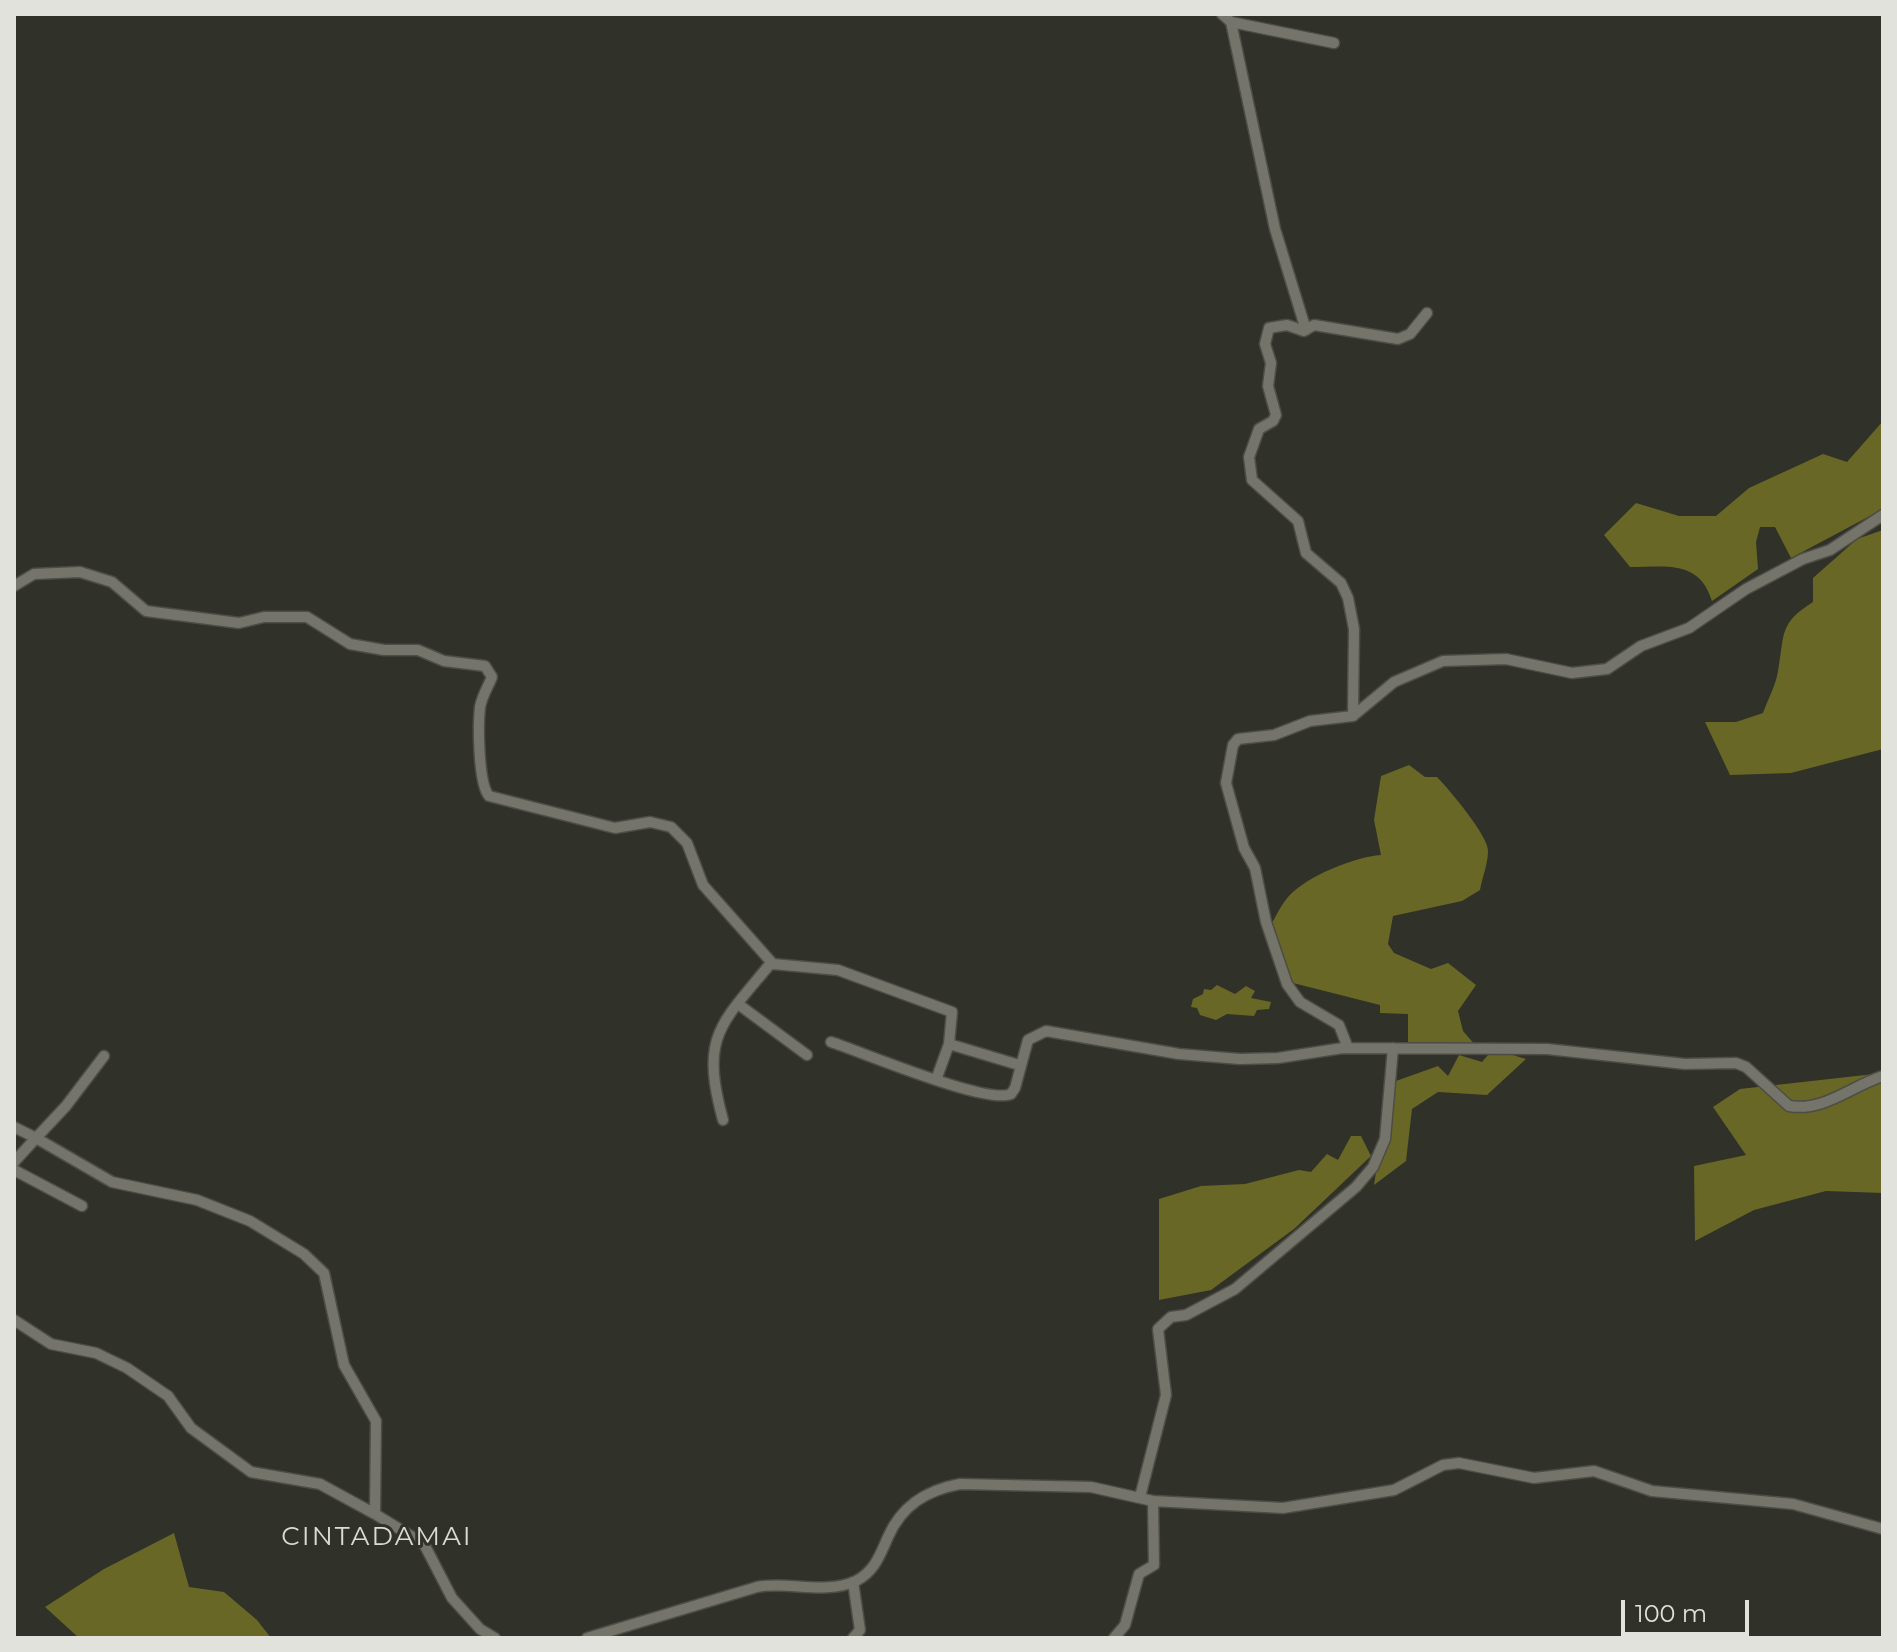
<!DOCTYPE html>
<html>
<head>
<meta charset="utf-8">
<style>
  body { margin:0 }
  #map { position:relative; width:1897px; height:1652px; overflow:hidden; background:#303129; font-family:Montserrat,sans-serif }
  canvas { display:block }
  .frame { position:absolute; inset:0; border:16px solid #e2e2dd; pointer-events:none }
  .scale { position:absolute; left:1621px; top:1600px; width:128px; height:36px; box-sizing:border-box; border:4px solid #e2e2dd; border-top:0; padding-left:10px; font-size:24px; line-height:28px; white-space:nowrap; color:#e2e2dd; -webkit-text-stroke:6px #303129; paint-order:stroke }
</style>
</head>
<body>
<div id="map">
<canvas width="1897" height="1652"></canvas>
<div class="frame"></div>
<div class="scale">100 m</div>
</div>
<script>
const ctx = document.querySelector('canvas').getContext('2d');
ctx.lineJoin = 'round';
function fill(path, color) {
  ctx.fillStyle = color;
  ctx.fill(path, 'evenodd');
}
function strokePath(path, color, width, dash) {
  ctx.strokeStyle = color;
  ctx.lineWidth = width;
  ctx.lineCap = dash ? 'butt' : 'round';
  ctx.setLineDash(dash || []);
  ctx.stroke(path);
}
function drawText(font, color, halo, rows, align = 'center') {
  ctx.font = font + ' Montserrat,sans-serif';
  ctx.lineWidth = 6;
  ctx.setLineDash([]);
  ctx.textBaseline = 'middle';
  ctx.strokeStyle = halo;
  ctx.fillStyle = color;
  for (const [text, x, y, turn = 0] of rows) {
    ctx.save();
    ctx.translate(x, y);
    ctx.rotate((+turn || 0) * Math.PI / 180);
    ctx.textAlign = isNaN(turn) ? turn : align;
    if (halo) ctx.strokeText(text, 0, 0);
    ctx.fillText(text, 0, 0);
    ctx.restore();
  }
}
const forest = new Path2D(`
  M 1883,421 L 1883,509 L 1791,558 L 1775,527 L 1760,527 L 1756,542 L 1758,569 L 1712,601 C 1699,559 1666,567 1630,567 L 1604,535 L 1636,503 L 1679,516 L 1716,516 L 1749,488 L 1823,454 L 1847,462 Z
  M 1883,530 L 1883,749 L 1791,773 L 1730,775 L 1705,722 L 1736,722 L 1763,713 C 1768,699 1776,685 1778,671 C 1785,634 1778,624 1813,602 L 1813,578 L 1857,539 Z
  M 1409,765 L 1425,777 L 1437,777 C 1449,789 1489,837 1488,851 C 1488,864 1482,878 1480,890 L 1462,901 L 1393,916 L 1388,944 L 1394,953 L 1431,969 L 1448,963 L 1476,985 L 1458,1011 L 1463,1031 L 1476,1046 L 1408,1045 L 1408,1014 L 1380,1013 L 1380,1005 L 1289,982 L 1271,925 C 1276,916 1281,905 1288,897 C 1307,876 1354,857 1381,855 L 1374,820 L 1381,776 Z
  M 1217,985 L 1235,994 L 1246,986 L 1255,991 L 1251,998 L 1271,1002 L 1269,1009 L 1257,1010 L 1254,1016 L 1227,1014 L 1216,1020 L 1200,1015 L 1197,1008 L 1191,1007 L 1193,999 L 1203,994 L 1204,989 L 1211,990 Z
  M 1493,1049 L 1526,1059 L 1487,1095 L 1438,1092 L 1412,1109 L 1406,1161 L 1374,1185 L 1387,1100 L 1396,1081 L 1438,1066 L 1448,1076 L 1459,1055 L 1482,1062 Z
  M 1883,1073 L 1883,1193 L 1826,1191 L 1754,1210 L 1695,1241 L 1694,1166 L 1746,1155 L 1713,1107 L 1740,1089 Z
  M 1351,1136 L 1361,1136 L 1371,1156 L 1294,1229 L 1211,1290 L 1159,1300 L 1159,1199 L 1201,1186 L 1245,1184 L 1299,1170 L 1311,1172 L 1327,1154 L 1338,1160 Z
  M 174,1533 L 189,1587 L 224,1592 L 257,1620 L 271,1638 L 79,1638 L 45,1607 L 104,1569 Z`);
const minor = new Path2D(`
  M 1222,14 L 1231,22 L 1334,43
  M 1231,22 L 1275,229 L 1306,330
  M 14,586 L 34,574 L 80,572 L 112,582 L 146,611 L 239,623 L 264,617 L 307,617 L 350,644 L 384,650 L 418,650 L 444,661 L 485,666 L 492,677 C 488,687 482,696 480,707 C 478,724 478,783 489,796 L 615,828 L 650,822 L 671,827 L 687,843 L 703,885 L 773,964 L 838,970 L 952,1012 L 949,1044 L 1019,1065
  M 1353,716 L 1394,682 L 1443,661 L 1506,659 L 1572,673 L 1607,669 L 1641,646 L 1689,628 L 1746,589 L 1803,559 L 1830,550 L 1883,515
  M 738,1004 L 807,1055
  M 831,1042 C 862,1052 987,1105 1011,1094 L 1015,1088 L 1028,1040 L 1046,1031 L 1179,1054 L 1240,1059 L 1278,1058 L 1343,1048 L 1547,1049 L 1685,1064 L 1736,1063 L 1746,1067 L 1789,1106 C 1824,1112 1851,1086 1883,1076
  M 1348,1048 L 1339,1025 L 1300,1002 L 1287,984 L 1266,922 L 1255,868 L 1244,848 L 1226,783 L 1233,745 L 1238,739 L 1274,735 L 1310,721 L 1353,716 L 1354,629 L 1348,598 L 1341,583 L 1306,553 L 1298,521 L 1252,480 L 1249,457 L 1259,429 L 1273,421 L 1276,415 L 1268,386 L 1271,363 L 1265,344 L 1269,328 L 1287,325 L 1304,331 L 1314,325 L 1398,339 L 1410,334 L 1427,313
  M 936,1080 L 949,1044
  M 723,1120 C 700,1036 720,1025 771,963
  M 14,1127 L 36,1138 L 66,1106 L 104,1056
  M 14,1162 L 36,1138 L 112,1182 L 197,1200 L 250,1221 L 304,1254 L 324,1273 L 344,1365 L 376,1421 L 375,1514 L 424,1544 L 452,1598 L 480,1629 L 495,1638
  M 14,1170 L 82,1206
  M 14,1320 L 51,1344 L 96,1353 L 127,1368 L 168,1396 L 191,1428 L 251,1472 L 320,1484 L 375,1514
  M 1140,1497 L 1166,1395 L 1158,1329 L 1171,1317 L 1186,1315 L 1235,1289 L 1356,1187 L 1373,1167 L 1385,1139 L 1393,1048
  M 587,1638 L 757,1587 C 789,1581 825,1595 856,1581 C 875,1571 880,1555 888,1537 C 902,1505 927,1490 960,1484 L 1091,1487 L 1153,1501 L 1283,1508 L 1394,1490 L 1443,1465 L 1459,1463 L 1534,1478 L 1594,1471 L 1652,1491 L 1793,1504 L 1883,1529
  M 853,1638 L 860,1630 L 853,1582
  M 1114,1638 L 1125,1625 L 1139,1574 L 1154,1565 L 1153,1501`);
const quarterNames = [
  ["CINTADAMAI",377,1537]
];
fill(forest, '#686725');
strokePath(minor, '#4d4d46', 13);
strokePath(minor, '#74746b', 10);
ctx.letterSpacing = '2px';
drawText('26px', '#dbdbd1', '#303129', quarterNames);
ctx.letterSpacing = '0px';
</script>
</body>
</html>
